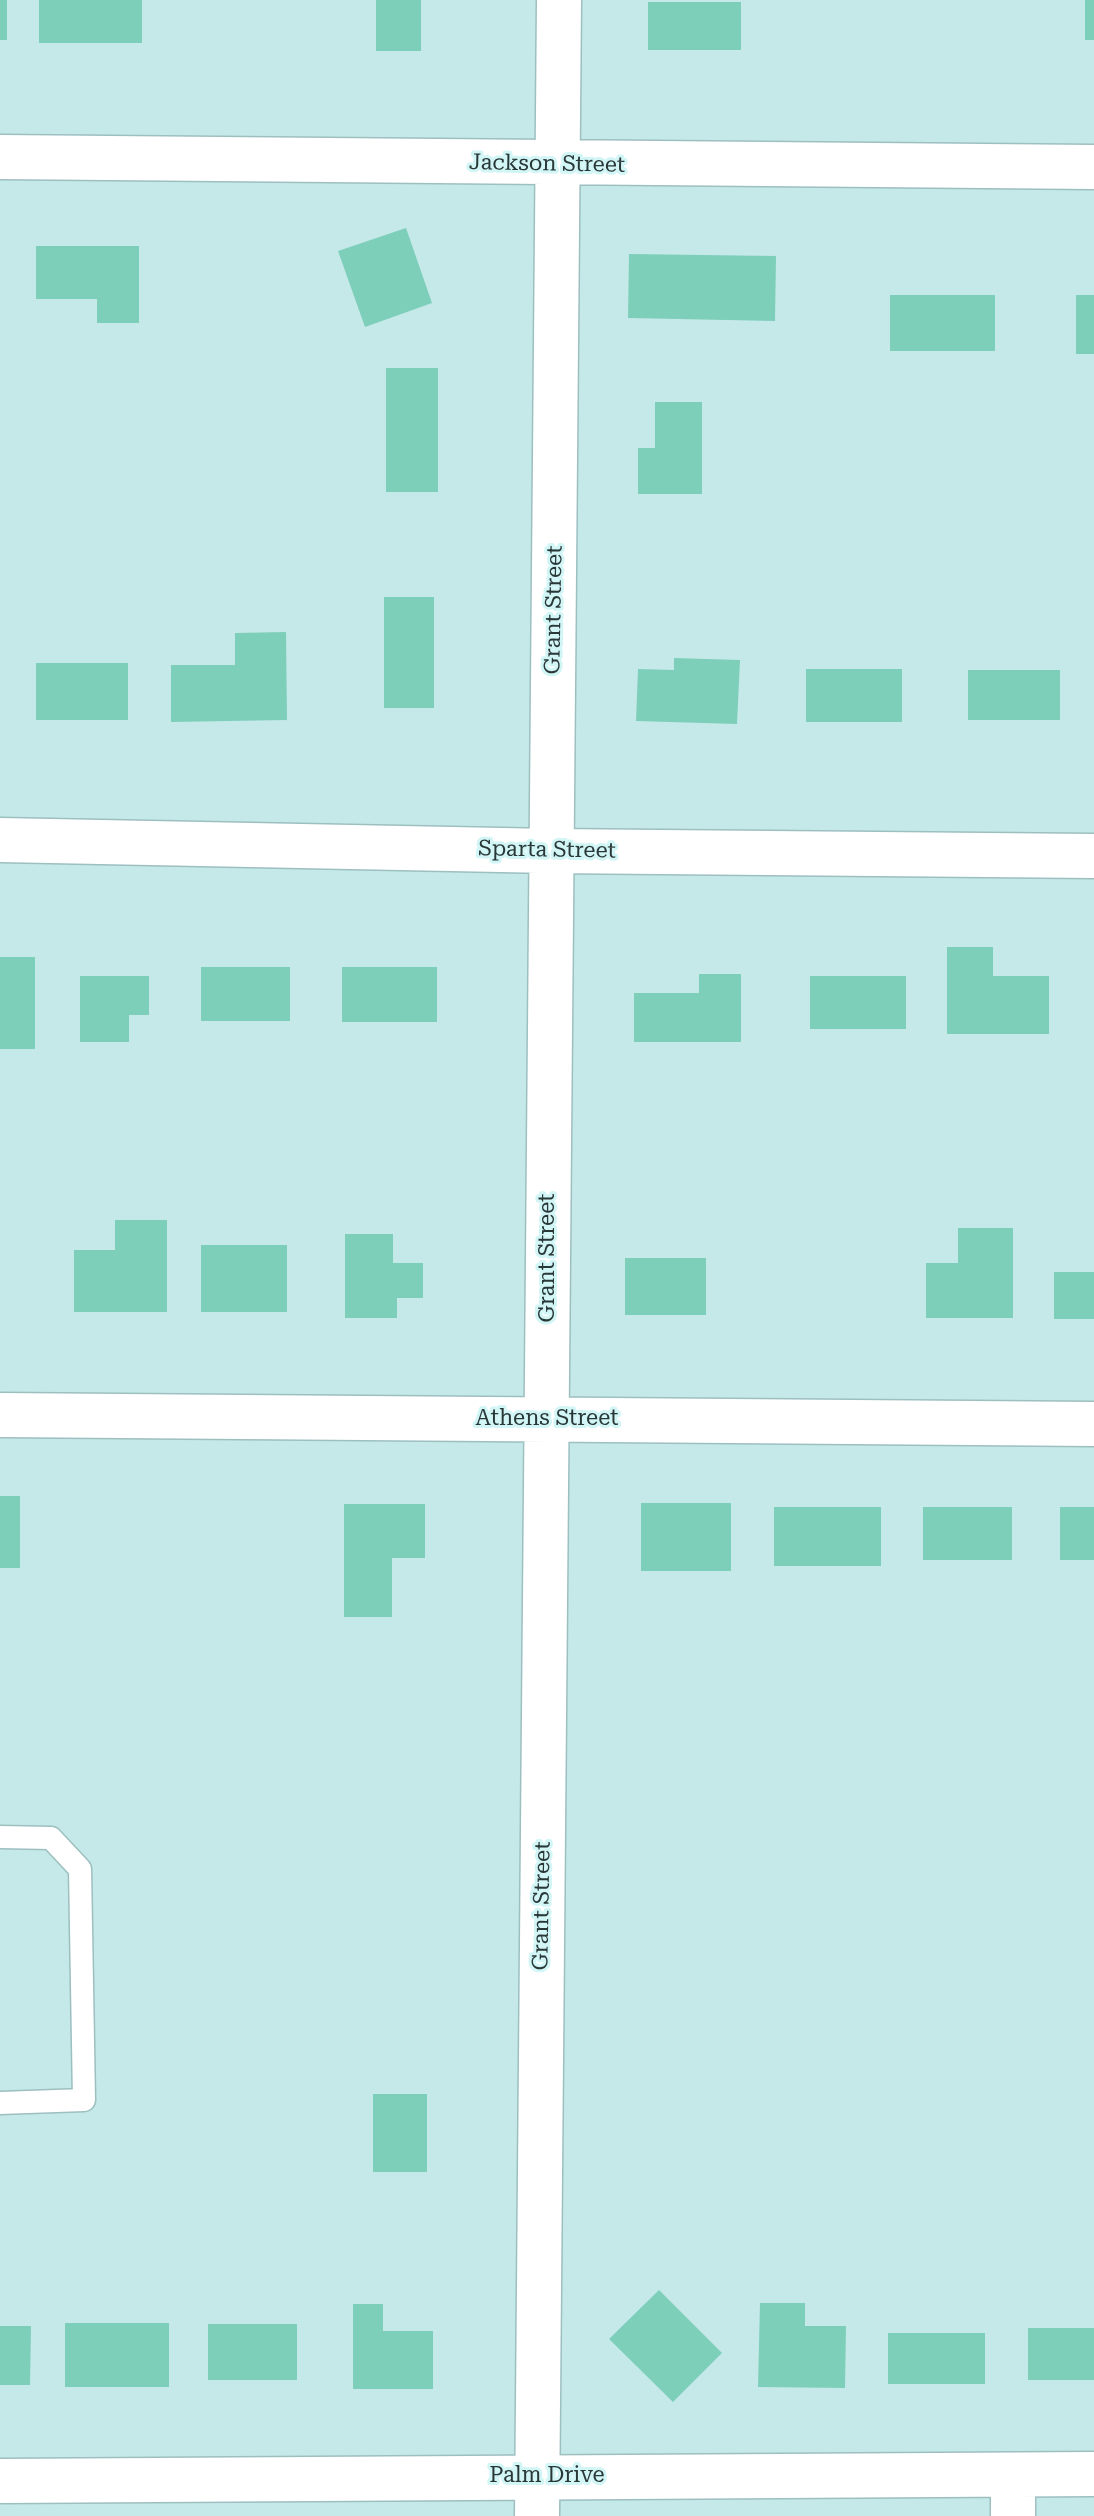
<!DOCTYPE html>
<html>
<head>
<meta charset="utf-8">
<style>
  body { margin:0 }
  canvas { display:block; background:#c5e8e9 }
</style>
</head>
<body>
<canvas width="1094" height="2516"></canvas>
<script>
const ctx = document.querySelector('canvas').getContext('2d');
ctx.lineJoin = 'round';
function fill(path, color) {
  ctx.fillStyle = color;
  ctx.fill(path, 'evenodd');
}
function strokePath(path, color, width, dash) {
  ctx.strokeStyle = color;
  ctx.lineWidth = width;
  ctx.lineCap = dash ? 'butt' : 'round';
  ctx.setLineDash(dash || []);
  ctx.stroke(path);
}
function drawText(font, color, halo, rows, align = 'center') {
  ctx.font = font + ' "Roboto Serif",serif';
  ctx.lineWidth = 6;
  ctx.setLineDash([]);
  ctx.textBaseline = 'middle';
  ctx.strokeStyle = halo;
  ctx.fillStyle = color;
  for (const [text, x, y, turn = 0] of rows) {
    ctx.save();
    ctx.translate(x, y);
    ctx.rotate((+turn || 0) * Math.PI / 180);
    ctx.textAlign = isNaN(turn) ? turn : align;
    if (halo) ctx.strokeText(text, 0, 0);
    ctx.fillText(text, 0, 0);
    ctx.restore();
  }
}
const building = new Path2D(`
  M 0,0 L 7,0 L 7,40 L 0,40 Z
  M 39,0 L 142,0 L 142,43 L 39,43 Z
  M 376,0 L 421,0 L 421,51 L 376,51 Z
  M 1085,0 L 1094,0 L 1094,40 L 1085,40 Z
  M 648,2 L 741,2 L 741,50 L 648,50 Z
  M 406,228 L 432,303 L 365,327 L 338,251 Z
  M 36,246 L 139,246 L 139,323 L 97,323 L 97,299 L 36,299 Z
  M 629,254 L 776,256 L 775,321 L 628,318 Z
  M 890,295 L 995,295 L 995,351 L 890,351 Z
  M 1076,295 L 1094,295 L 1094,354 L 1076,354 Z
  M 386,368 L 438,368 L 438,492 L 386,492 Z
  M 655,402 L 702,402 L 702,494 L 638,494 L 638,448 L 655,448 Z
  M 384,597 L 434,597 L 434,708 L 384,708 Z
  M 286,632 L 287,720 L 171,722 L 171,665 L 235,665 L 235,633 Z
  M 674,658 L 740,660 L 737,724 L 636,721 L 638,669 L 674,670 Z
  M 36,663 L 128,663 L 128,720 L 36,720 Z
  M 806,669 L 902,669 L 902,722 L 806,722 Z
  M 968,670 L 1060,670 L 1060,720 L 968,720 Z
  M 947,947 L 993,947 L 993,976 L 1049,976 L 1049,1034 L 947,1034 Z
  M 0,957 L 35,957 L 35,1049 L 0,1049 Z
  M 201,967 L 290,967 L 290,1021 L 201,1021 Z
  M 342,967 L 437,967 L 437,1022 L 342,1022 Z
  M 699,974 L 741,974 L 741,1042 L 634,1042 L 634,993 L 699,993 Z
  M 80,976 L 149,976 L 149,1015 L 129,1015 L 129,1042 L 80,1042 Z
  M 810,976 L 906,976 L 906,1029 L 810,1029 Z
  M 115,1220 L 167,1220 L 167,1312 L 74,1312 L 74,1250 L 115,1250 Z
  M 958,1228 L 1013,1228 L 1013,1318 L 926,1318 L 926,1263 L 958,1263 Z
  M 345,1234 L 393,1234 L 393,1263 L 423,1263 L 423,1298 L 397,1298 L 397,1318 L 345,1318 Z
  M 201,1245 L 287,1245 L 287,1312 L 201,1312 Z
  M 625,1258 L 706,1258 L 706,1315 L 625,1315 Z
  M 1054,1272 L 1094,1272 L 1094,1319 L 1054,1319 Z
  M 0,1496 L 20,1496 L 20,1568 L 0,1568 Z
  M 641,1503 L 731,1503 L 731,1571 L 641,1571 Z
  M 344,1504 L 425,1504 L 425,1558 L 392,1558 L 392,1617 L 344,1617 Z
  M 774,1507 L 881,1507 L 881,1566 L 774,1566 Z
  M 923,1507 L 1012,1507 L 1012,1560 L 923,1560 Z
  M 1060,1507 L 1094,1507 L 1094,1560 L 1060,1560 Z
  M 373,2094 L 427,2094 L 427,2172 L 373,2172 Z
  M 659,2290 L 722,2353 L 673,2402 L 609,2339 Z
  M 760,2303 L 805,2303 L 805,2326 L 846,2326 L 845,2388 L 758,2387 Z
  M 353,2304 L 383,2304 L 383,2331 L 433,2331 L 433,2389 L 353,2389 Z
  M 65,2323 L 169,2323 L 169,2387 L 65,2387 Z
  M 208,2324 L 297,2324 L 297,2380 L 208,2380 Z
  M 0,2326 L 31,2326 L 30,2385 L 0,2385 Z
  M 1028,2328 L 1094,2328 L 1094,2380 L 1028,2380 Z
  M 888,2333 L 985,2333 L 985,2384 L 888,2384 Z`);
const service = new Path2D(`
  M 0,1837 L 51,1838 L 80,1869 L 84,2100 L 0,2103`);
const minor = new Path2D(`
  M 0,157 L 1094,167
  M 0,840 L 551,851 L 1094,856
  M 0,1415 L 1094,1424
  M 1013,2476 L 1013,2516
  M 0,2481 L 1094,2474
  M 537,2516 L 559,0`);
const streetNames = [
  ["Jackson Street",547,164,1],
  ["Grant Street",554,610,-89],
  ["Sparta Street",547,850,1],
  ["Grant Street",548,1258,-90],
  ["Athens Street",547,1419],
  ["Grant Street",542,1906,-89],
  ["Palm Drive",547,2476]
];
fill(building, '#7ecfba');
strokePath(service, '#9dbfc0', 25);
strokePath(minor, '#9dbfc0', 47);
strokePath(service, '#fff', 22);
strokePath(minor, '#fff', 44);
drawText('22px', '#293737', '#d2f5f6', streetNames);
</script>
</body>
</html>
